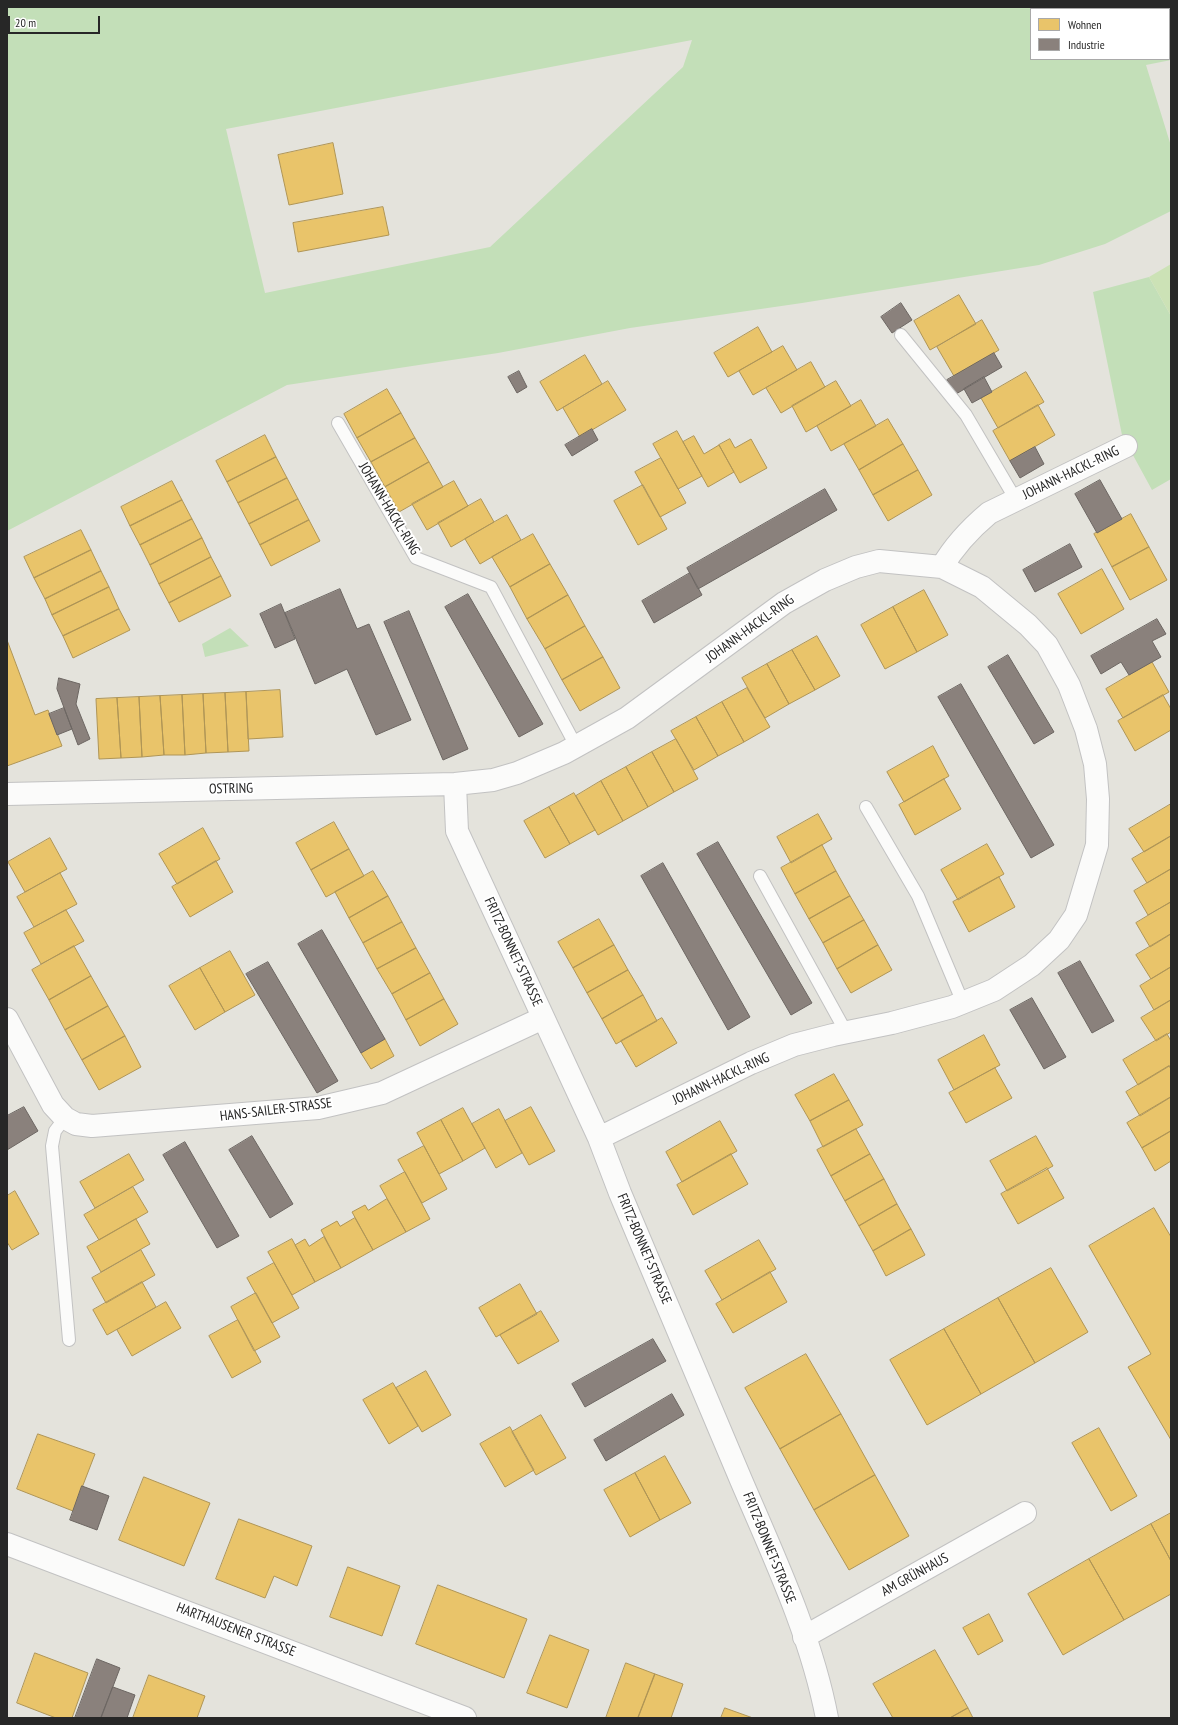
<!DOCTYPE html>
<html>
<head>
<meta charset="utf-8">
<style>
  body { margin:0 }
  #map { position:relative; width:1178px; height:1725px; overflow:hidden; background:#e4e3dc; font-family:"PT Sans Narrow",sans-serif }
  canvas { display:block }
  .frame { position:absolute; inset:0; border:8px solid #272727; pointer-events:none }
  .legend { position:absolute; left:1030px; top:8px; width:140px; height:52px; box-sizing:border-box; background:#fff; border:1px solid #a9a9a9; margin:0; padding:5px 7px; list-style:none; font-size:12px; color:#272727 }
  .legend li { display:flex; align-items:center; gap:8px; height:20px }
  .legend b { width:20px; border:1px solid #a9a9a9 }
  .scale { position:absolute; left:8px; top:16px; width:92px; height:18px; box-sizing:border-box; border:2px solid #272727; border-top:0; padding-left:5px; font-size:12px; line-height:14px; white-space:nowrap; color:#272727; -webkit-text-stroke:3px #fff; paint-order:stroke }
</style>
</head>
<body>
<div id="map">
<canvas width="1178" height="1725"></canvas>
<div class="frame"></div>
<ul class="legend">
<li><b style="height:11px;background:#e9c46a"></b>Wohnen</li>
<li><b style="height:11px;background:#8a817c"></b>Industrie</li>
</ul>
<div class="scale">20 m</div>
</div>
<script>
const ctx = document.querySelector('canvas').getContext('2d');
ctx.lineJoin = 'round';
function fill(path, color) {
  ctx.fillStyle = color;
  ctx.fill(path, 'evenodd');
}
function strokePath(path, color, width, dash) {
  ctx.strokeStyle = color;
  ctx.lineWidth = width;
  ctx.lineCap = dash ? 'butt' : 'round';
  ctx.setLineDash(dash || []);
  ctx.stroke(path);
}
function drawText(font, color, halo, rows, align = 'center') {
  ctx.font = font + ' "PT Sans Narrow",sans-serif';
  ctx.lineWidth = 4;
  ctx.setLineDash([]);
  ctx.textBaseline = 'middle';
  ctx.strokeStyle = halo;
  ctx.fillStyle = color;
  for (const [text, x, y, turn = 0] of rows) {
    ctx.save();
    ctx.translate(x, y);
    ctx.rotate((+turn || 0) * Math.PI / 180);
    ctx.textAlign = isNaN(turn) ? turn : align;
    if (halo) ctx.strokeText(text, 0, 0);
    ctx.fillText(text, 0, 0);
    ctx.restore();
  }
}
const green = new Path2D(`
  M 7,7 L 1171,7 L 1171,60 L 1146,65 L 1171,146 L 1171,211 L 1105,244 L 1039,265 L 802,303 L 630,328 L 498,353 L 287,385 L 7,531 ZM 1031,9 L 1169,9 L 1169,59 L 1031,59 ZM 692,40 L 683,67 L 490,247 L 265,293 L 226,129 Z
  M 1149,277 L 1171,316 L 1171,479 L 1152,490 L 1122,435 L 1093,292 Z
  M 230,628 L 249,646 L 205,657 L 202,644 Z`);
const pitch = new Path2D(`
  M 1171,264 L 1171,316 L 1149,277 Z`);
const homes = new Path2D(`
  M 333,143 L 343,194 L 289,205 L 278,155 Z
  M 383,207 L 389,235 L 298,252 L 293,223 Z
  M 959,295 L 976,324 L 930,350 L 914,321 Z
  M 982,320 L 999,350 L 954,376 L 937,347 Z
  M 758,327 L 772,352 L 728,377 L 714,353 Z
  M 783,346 L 797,370 L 753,395 L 739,371 Z
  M 585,355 L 602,384 L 557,411 L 540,382 Z
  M 811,362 L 825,387 L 781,413 L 766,388 Z
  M 1026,372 L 1044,402 L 998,428 L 981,398 Z
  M 608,381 L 626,410 L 580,437 L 563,408 Z
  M 836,381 L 851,406 L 806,432 L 792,406 Z
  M 387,389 L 401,413 L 357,438 L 344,414 Z
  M 861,400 L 876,426 L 831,451 L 817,426 Z
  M 1038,405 L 1055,435 L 1010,461 L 993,431 Z
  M 401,413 L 415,438 L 371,462 L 357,438 Z
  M 888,419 L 903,444 L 859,470 L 844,444 Z
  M 677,431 L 702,476 L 678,489 L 653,444 Z
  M 265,435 L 276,457 L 227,482 L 216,461 Z
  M 694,436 L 704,454 L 719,445 L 734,472 L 708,487 L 683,442 Z
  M 415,438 L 429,462 L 385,487 L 371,462 Z
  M 730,439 L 735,448 L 751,439 L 767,468 L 740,483 L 719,445 Z
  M 903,444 L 918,470 L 873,495 L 859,470 Z
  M 276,457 L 287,478 L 238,503 L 227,482 Z
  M 661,458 L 686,503 L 660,517 L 635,472 Z
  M 429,462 L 443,487 L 399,512 L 385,487 Z
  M 918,470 L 932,495 L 888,521 L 873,495 Z
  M 287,478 L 298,499 L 249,524 L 238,503 Z
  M 172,481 L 182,500 L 130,526 L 121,507 Z
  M 454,481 L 468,506 L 427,530 L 412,504 Z
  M 643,485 L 667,529 L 638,545 L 614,501 Z
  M 298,499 L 309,520 L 260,545 L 249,524 Z
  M 481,499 L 494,522 L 451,547 L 438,523 Z
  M 182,500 L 192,519 L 140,545 L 130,526 Z
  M 1131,514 L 1149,547 L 1112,567 L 1094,534 Z
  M 507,515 L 521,540 L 480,564 L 465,539 Z
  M 192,519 L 202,538 L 150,565 L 140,545 Z
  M 309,520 L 320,541 L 271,566 L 260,545 Z
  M 81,530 L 91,550 L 34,578 L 24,557 Z
  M 533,534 L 550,564 L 510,587 L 492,557 Z
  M 202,538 L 211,557 L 159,584 L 150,565 Z
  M 1149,547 L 1167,580 L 1130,600 L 1112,567 Z
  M 91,550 L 101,571 L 45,599 L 34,578 Z
  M 211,557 L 221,576 L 169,603 L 159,584 Z
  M 550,564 L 568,595 L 527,619 L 510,587 Z
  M 1102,569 L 1124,609 L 1081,634 L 1058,594 Z
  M 101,571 L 109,587 L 52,615 L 45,599 Z
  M 221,576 L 231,596 L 179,622 L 169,603 Z
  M 109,587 L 119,609 L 63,636 L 52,615 Z
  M 924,590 L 948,635 L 917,652 L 893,607 Z
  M 568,595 L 585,626 L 545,649 L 527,619 Z
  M 893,607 L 917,652 L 885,669 L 861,625 Z
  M 119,609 L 130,630 L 73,658 L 63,636 Z
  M 585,626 L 603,657 L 562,680 L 545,649 Z
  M 817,636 L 840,676 L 815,690 L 792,650 Z
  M 7,640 L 35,715 L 48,710 L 62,746 L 7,766 Z
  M 792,650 L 815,690 L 789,704 L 767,664 Z
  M 603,657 L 620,688 L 580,711 L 562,680 Z
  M 1152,662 L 1169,692 L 1123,718 L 1106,689 Z
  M 767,664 L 789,704 L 765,718 L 742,678 Z
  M 747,688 L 770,727 L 744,742 L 722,702 Z
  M 280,690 L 283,737 L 248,739 L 246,692 Z
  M 246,692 L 249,751 L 228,752 L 225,693 Z
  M 225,693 L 228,752 L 206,753 L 203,694 Z
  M 203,694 L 206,753 L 185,755 L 182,695 Z
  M 182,695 L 185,755 L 164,755 L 160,696 Z
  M 1163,695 L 1171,709 L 1171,730 L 1135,751 L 1118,721 Z
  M 160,696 L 164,755 L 142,757 L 139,697 Z
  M 139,697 L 142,757 L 121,758 L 117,698 Z
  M 117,698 L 121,758 L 99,759 L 96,699 Z
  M 722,702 L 744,742 L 718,756 L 696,717 Z
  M 696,717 L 718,756 L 694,770 L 671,731 Z
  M 676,739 L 698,779 L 674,792 L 652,752 Z
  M 933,746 L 949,776 L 904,802 L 887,772 Z
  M 652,752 L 674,792 L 648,807 L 626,767 Z
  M 626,767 L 648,807 L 623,821 L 601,781 Z
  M 944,779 L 961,809 L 915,835 L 899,805 Z
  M 601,781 L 623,821 L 598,835 L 576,796 Z
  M 574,793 L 595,830 L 570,844 L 549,807 Z
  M 1171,804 L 1171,836 L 1144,852 L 1129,829 Z
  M 549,807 L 570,844 L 545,858 L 524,821 Z
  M 818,814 L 832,839 L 791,863 L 777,837 Z
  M 334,822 L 349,849 L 311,870 L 296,843 Z
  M 203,828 L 220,859 L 177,884 L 159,854 Z
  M 1171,836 L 1171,869 L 1147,883 L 1132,859 Z
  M 50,838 L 67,869 L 25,892 L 8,862 Z
  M 987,844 L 1004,874 L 958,900 L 941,870 Z
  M 822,845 L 836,871 L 795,894 L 781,868 Z
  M 349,849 L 364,876 L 326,897 L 311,870 Z
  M 216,861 L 233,892 L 190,917 L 172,887 Z
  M 1171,869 L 1171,902 L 1148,915 L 1134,891 Z
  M 373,871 L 388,896 L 349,918 L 335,892 Z
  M 836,871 L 850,896 L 809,919 L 795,894 Z
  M 60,873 L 77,904 L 34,927 L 17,897 Z
  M 999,877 L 1015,907 L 969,932 L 953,902 Z
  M 388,896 L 402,922 L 363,943 L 349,918 Z
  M 850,896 L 864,920 L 823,943 L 809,919 Z
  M 1171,902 L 1171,934 L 1150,947 L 1136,923 Z
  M 66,910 L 84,941 L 41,964 L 24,933 Z
  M 599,919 L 614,945 L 573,968 L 558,942 Z
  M 864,920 L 878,945 L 837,969 L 823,943 Z
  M 402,922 L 416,948 L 377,969 L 363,943 Z
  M 1171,934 L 1171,967 L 1151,979 L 1136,955 Z
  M 614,945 L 628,970 L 587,993 L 573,968 Z
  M 878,945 L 892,970 L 851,993 L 837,969 Z
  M 74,946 L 91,976 L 49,1000 L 32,970 Z
  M 416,948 L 430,973 L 392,994 L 377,969 Z
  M 230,951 L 255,995 L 225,1012 L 200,968 Z
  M 1171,967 L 1171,1000 L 1154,1010 L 1140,986 Z
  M 200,968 L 225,1012 L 195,1030 L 169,986 Z
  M 628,970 L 643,995 L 602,1019 L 587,993 Z
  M 430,973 L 444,999 L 406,1020 L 392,994 Z
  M 91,976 L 108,1006 L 65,1030 L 49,1000 Z
  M 643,995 L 657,1021 L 616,1044 L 602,1019 Z
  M 444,999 L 458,1024 L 420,1046 L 406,1020 Z
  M 1171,1000 L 1171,1032 L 1156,1041 L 1141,1018 Z
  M 108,1006 L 125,1036 L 82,1060 L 65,1030 Z
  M 662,1018 L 677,1043 L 636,1067 L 621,1041 Z
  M 1167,1034 L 1171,1041 L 1171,1065 L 1138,1085 L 1123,1060 Z
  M 984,1035 L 1000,1065 L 954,1090 L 938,1060 Z
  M 125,1036 L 141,1067 L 99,1090 L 82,1060 Z
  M 385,1039 L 394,1056 L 371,1069 L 361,1053 Z
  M 1169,1066 L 1171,1069 L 1171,1097 L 1140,1116 L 1126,1092 Z
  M 995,1068 L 1012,1098 L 966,1123 L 949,1093 Z
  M 834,1074 L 849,1100 L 810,1121 L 795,1095 Z
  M 1171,1097 L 1171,1131 L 1142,1148 L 1127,1123 Z
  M 849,1100 L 863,1125 L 823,1147 L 810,1121 Z
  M 531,1107 L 555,1151 L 529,1165 L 505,1121 Z
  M 463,1108 L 485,1148 L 463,1161 L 441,1120 Z
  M 499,1109 L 522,1153 L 496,1168 L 472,1124 Z
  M 441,1120 L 463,1161 L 439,1174 L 417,1133 Z
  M 720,1121 L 737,1151 L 682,1182 L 666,1152 Z
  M 856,1129 L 870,1154 L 831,1176 L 817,1150 Z
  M 1171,1131 L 1171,1161 L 1155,1171 L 1142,1148 Z
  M 1036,1136 L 1053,1166 L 1007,1191 L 990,1161 Z
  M 424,1146 L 447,1189 L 422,1203 L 398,1160 Z
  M 129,1154 L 144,1180 L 95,1208 L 80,1182 Z
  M 731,1154 L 748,1184 L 693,1215 L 677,1185 Z
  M 870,1154 L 884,1179 L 845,1201 L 831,1176 Z
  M 1047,1168 L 1064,1198 L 1018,1224 L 1001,1194 Z
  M 405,1172 L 430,1219 L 406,1232 L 380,1186 Z
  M 884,1179 L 897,1204 L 859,1226 L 845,1201 Z
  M 133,1187 L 148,1212 L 99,1240 L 84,1215 Z
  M 15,1191 L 39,1234 L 12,1250 L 7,1242 L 7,1196 Z
  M 387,1199 L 406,1232 L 373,1250 L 352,1212 L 365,1205 L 368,1210 Z
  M 897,1204 L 911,1229 L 873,1251 L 859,1226 Z
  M 1154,1208 L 1171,1237 L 1171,1440 L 1128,1367 L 1151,1354 L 1089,1246 Z
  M 355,1218 L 373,1250 L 341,1268 L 321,1230 L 337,1221 L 340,1226 Z
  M 136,1219 L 150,1244 L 101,1272 L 87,1247 Z
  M 911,1229 L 925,1255 L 886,1276 L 873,1251 Z
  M 324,1237 L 341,1268 L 315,1282 L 295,1245 L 305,1239 L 309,1246 Z
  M 292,1239 L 315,1282 L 292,1295 L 268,1252 Z
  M 759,1240 L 776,1269 L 722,1300 L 705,1271 Z
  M 141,1250 L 155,1275 L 106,1303 L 92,1278 Z
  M 274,1263 L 299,1308 L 272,1323 L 247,1278 Z
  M 1051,1268 L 1088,1332 L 1035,1363 L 998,1298 Z
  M 770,1272 L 787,1302 L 733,1333 L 716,1304 Z
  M 142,1282 L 156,1307 L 107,1335 L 93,1310 Z
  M 520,1284 L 537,1314 L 496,1337 L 479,1308 Z
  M 256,1293 L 280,1337 L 254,1351 L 231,1307 Z
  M 998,1298 L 1035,1363 L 981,1394 L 944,1329 Z
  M 166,1302 L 181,1328 L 132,1356 L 117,1330 Z
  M 541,1311 L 559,1341 L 518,1364 L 500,1335 Z
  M 238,1320 L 261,1362 L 232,1378 L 209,1336 Z
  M 944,1329 L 981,1394 L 927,1425 L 890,1360 Z
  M 806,1354 L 841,1414 L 780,1449 L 745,1388 Z
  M 426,1371 L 451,1415 L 422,1432 L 396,1388 Z
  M 393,1383 L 418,1426 L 389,1444 L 363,1400 Z
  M 841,1414 L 875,1475 L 814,1510 L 780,1449 Z
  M 541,1415 L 566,1458 L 536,1475 L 512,1432 Z
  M 510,1427 L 534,1470 L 505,1487 L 480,1444 Z
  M 1099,1428 L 1137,1496 L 1111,1511 L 1072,1443 Z
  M 38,1434 L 95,1454 L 73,1511 L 17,1489 Z
  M 665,1456 L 691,1503 L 660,1520 L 635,1473 Z
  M 635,1473 L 660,1520 L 630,1537 L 604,1490 Z
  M 875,1475 L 909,1536 L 849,1570 L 814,1510 Z
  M 144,1477 L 210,1503 L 184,1566 L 119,1540 Z
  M 1171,1513 L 1171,1561 L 1151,1524 Z
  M 239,1519 L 312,1546 L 297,1586 L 274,1576 L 265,1598 L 216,1579 Z
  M 1151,1524 L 1171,1561 L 1171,1594 L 1124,1620 L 1089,1559 Z
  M 1089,1559 L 1124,1620 L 1063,1655 L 1028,1594 Z
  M 348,1567 L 400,1586 L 382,1636 L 330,1617 Z
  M 438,1585 L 527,1619 L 504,1678 L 416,1644 Z
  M 989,1614 L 1003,1641 L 978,1655 L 963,1628 Z
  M 550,1635 L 589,1650 L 567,1708 L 527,1693 Z
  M 935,1650 L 968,1708 L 950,1718 L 893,1718 L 873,1684 Z
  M 35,1653 L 88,1673 L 72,1718 L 56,1718 L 17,1703 Z
  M 626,1663 L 655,1674 L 638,1718 L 606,1718 Z
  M 655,1674 L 683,1684 L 671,1718 L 638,1718 Z
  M 149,1675 L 205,1696 L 197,1718 L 133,1718 Z
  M 725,1708 L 753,1718 L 721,1718 Z
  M 968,1708 L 973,1718 L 950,1718 Z`);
const industry = new Path2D(`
  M 901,303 L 912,320 L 892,333 L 881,317 Z
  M 994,353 L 1002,367 L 956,394 L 947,380 Z
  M 519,371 L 527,387 L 517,393 L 508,377 Z
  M 984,377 L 992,392 L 972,403 L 964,389 Z
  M 592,429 L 598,440 L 572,456 L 565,445 Z
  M 1035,447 L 1044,464 L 1020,478 L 1010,461 Z
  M 1100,480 L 1122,519 L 1097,533 L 1075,494 Z
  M 825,489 L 837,510 L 698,589 L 687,568 Z
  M 1070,544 L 1082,567 L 1035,592 L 1023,570 Z
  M 690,573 L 702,595 L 654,623 L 642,601 Z
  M 340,589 L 357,629 L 369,624 L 411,720 L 376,735 L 347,669 L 315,684 L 285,613 Z
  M 468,594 L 543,724 L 519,737 L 445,607 Z
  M 281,604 L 295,639 L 275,648 L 260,614 Z
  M 409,611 L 468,749 L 443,760 L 384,622 Z
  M 1157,619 L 1166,634 L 1152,641 L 1161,657 L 1129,675 L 1121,662 L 1101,674 L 1091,656 Z
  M 1008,655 L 1054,732 L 1034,744 L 988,667 Z
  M 59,678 L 80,684 L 76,704 L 90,739 L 78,745 L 57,689 Z
  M 961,684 L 1054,845 L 1031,858 L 938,697 Z
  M 64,708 L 72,729 L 57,735 L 49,714 Z
  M 718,842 L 812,1003 L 791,1015 L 697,854 Z
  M 663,863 L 750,1017 L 728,1030 L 641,876 Z
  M 322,930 L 385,1039 L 361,1053 L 298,944 Z
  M 1080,961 L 1114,1021 L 1092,1033 L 1058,973 Z
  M 268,962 L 338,1081 L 317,1093 L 246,974 Z
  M 1032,998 L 1066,1057 L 1044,1069 L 1010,1010 Z
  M 24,1107 L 38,1131 L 7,1150 L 7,1116 Z
  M 252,1136 L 293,1204 L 270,1218 L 229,1150 Z
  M 185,1142 L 239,1236 L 217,1248 L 163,1155 Z
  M 653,1339 L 666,1361 L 585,1407 L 572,1384 Z
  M 672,1394 L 684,1415 L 606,1461 L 594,1440 Z
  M 82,1486 L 109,1496 L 97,1530 L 70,1520 Z
  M 97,1659 L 120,1668 L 101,1718 L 75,1718 Z
  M 113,1687 L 135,1695 L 127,1718 L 101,1718 Z`);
const service = new Path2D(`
  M 901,335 L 966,415 L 1016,500
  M 338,423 L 416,558 L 491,587 L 576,746
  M 866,807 L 918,896 L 963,1003
  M 760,876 L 846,1032
  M 65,1118 L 55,1131 L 52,1146 L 69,1340`);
const minor = new Path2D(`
  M 942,567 C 954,546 970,529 989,513 L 1126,446
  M 455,784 L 457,831 L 599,1138 L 620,1193 C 661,1289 700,1385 741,1480 C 774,1557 811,1635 827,1718
  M 7,794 L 455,784 L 493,780 L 517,773 L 564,753 L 627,718 L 784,603 L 825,580 L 856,567 L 879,561 L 942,567 L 982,587 L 1028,625 L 1047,645 L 1069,685 L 1086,729 L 1095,764 L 1098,799 L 1097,845 L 1076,915 L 1059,940 L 1032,965 L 994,990 L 952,1007 L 892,1023 L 833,1035 L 794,1045 L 751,1063 L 599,1138
  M 7,1019 L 53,1105 L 65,1118 L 76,1124 L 92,1126 L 318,1108 L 382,1093 L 543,1018
  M 7,1544 L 465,1718
  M 804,1637 L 1025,1513`);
const streetNames = [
  ["JOHANN-HACKL-RING",1071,473,-26],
  ["JOHANN-HACKL-RING",389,509,59],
  ["JOHANN-HACKL-RING",750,629,-36],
  ["OSTRING",231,789,-1],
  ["FRITZ-BONNET-STRASSE",513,952,65],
  ["JOHANN-HACKL-RING",721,1079,-25],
  ["HANS-SAILER-STRASSE",276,1110,-7],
  ["FRITZ-BONNET-STRASSE",644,1249,67],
  ["FRITZ-BONNET-STRASSE",769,1548,68],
  ["AM GRÜNHAUS",915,1575,-29],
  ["HARTHAUSENER STRASSE",236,1630,21]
];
fill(green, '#c3dfb8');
fill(pitch, '#cce2b6');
fill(homes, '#e9c46a');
strokePath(homes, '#af9556', 1);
fill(industry, '#8a817c');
strokePath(industry, '#6c6662', 1);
strokePath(service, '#c2c2c2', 14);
strokePath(minor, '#c2c2c2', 24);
strokePath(service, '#fbfbfa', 12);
strokePath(minor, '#fbfbfa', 22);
drawText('14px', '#272727', '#fff', streetNames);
</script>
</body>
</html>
